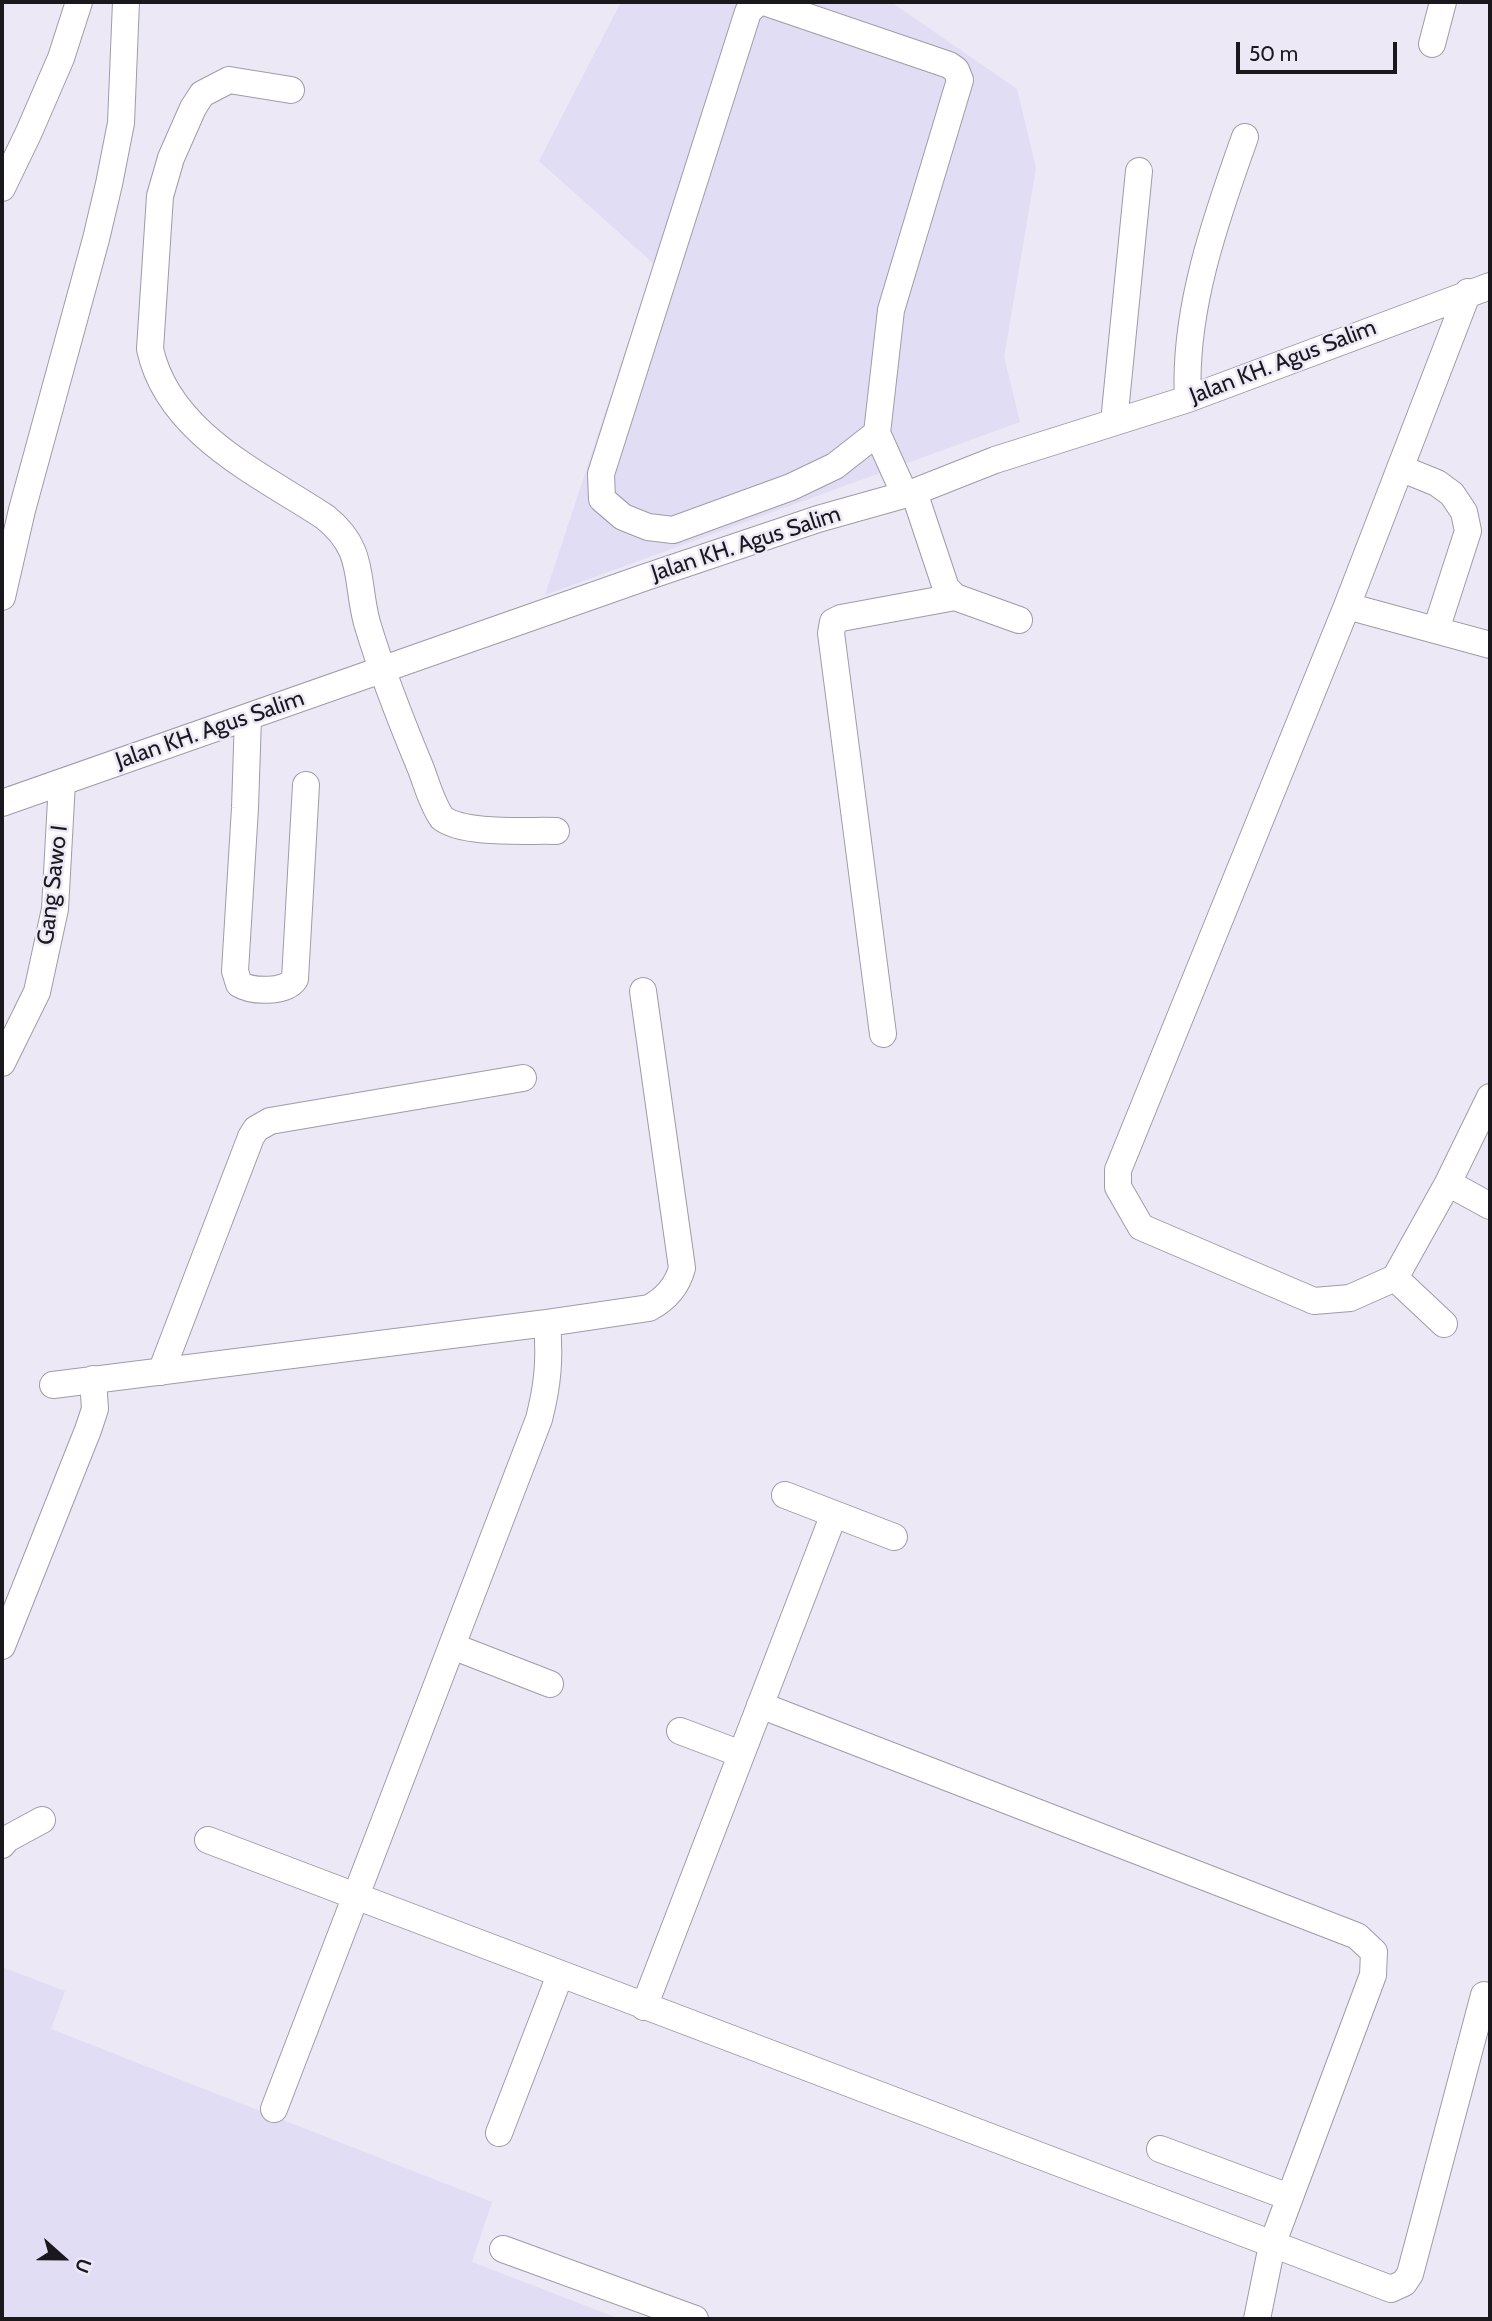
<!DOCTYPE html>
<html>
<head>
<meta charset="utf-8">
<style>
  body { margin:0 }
  #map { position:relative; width:1492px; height:2321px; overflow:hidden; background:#ece8f6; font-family:Cabin,sans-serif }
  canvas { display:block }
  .frame { position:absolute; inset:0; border:4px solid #1a181d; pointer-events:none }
  .north { position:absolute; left:28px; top:2223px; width:70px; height:70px; -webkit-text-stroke:5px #ece8f6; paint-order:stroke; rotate:111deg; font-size:19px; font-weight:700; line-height:28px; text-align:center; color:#1a181d }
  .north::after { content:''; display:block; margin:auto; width:24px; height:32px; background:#1a181d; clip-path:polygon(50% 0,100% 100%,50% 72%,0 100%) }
  .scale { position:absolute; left:1236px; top:42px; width:161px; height:32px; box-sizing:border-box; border:4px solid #1a181d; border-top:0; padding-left:9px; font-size:21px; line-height:24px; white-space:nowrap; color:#1a181d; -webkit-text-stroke:5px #ece8f6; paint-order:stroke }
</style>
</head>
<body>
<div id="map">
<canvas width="1492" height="2321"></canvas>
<div class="frame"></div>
<div class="north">U</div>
<div class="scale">50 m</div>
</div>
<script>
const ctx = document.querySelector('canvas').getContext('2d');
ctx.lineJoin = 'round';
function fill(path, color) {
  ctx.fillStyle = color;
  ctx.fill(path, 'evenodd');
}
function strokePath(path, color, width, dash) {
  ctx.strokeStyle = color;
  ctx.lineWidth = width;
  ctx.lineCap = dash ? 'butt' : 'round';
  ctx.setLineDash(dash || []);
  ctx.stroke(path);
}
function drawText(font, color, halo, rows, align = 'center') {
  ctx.font = font + ' Cabin,sans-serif';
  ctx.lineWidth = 5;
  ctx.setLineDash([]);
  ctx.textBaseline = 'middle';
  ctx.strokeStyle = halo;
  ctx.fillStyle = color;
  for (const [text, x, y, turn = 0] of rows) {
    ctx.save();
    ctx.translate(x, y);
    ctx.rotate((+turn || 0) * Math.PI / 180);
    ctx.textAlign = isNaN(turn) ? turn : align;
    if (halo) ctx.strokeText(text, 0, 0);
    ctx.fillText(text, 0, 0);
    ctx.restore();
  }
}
const commercial = new Path2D(`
  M 621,2 L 891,2 L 1017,89 L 1036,168 L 1004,357 L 1020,422 L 545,595 L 654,264 L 539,161 Z
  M 2,1967 L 65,1991 L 51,2029 L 492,2202 L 472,2262 L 620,2319 L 2,2319 Z`);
const minor = new Path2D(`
  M 1432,44 L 1443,2
  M 291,90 L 229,80 L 202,94 L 193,108 L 171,158 L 160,196 L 150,349 C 168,433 260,474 325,517 C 366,550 355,578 367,623 C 382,673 401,721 421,769 C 427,785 432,804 442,818 C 464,835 528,830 556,831
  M 2,188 L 29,132 L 61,58 L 79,2
  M 1468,292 L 1347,606 L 1118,1170 L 1118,1187 L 1141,1227 L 1314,1301 L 1350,1298 L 1395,1278 L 1448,1183 L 1490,1097
  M 1188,399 C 1183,311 1216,218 1245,137
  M 1114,422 L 1139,171
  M 877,433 L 835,466 L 791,487 L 673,530 L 648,527 L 623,517 L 602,499 L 601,474 L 748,12 L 757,3 L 764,2 L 949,65 L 956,70 L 960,80 L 891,310 L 877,433 L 905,495
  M 1400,468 L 1437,483 L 1452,494 L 1464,512 L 1468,531 L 1436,630
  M 914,492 L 946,588 L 955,597 L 1019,620
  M 2,597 L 22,510 L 96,239 L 109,184 L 121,123 L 126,2
  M 1347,606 L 1490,645
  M 248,717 L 245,808 L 235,971 L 239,984 C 252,992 286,993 295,979 L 306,785
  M 2,803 L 646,577 L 818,519 L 914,492 L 995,460 L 1188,399 L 1490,286
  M 883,1034 L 831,633 L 833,622 L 841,618 L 955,597
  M 2,1063 L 37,992 L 55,909 L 62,782
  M 1448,1183 L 1490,1206
  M 1395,1278 L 1444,1324
  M 161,1372 L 251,1137 L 256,1129 L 270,1121 L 523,1078
  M 53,1385 L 547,1323 L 649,1308 C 666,1299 677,1287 682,1268 L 643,991
  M 785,1495 L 894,1537
  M 2,1646 L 88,1430 L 95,1409 L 93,1379
  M 452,1646 L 550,1684
  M 760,1705 L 1357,1936 L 1374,1952 L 1373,1975 L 1272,2245 L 1257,2319
  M 680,1731 L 741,1754
  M 208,1840 L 1391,2289 L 1404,2283 L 1410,2274 L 1484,1995
  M 2,1845 L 7,1839 L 42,1820
  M 644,2007 L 834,1514
  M 274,2109 L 539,1419 C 548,1384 550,1359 547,1323
  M 499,2133 L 560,1975
  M 1160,2149 L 1289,2197
  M 503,2249 L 695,2319`);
const streetNames = [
  ["Jalan KH. Agus Salim",1283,362,-21],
  ["Jalan KH. Agus Salim",746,544,-18],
  ["Jalan KH. Agus Salim",210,730,-19],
  ["Gang Sawo I",53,885,-83]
];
fill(commercial, '#e0ddf4');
strokePath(minor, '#9f9ba9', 28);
strokePath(minor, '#fff', 26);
drawText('23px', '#1a181d', '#ece8f6', streetNames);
</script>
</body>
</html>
